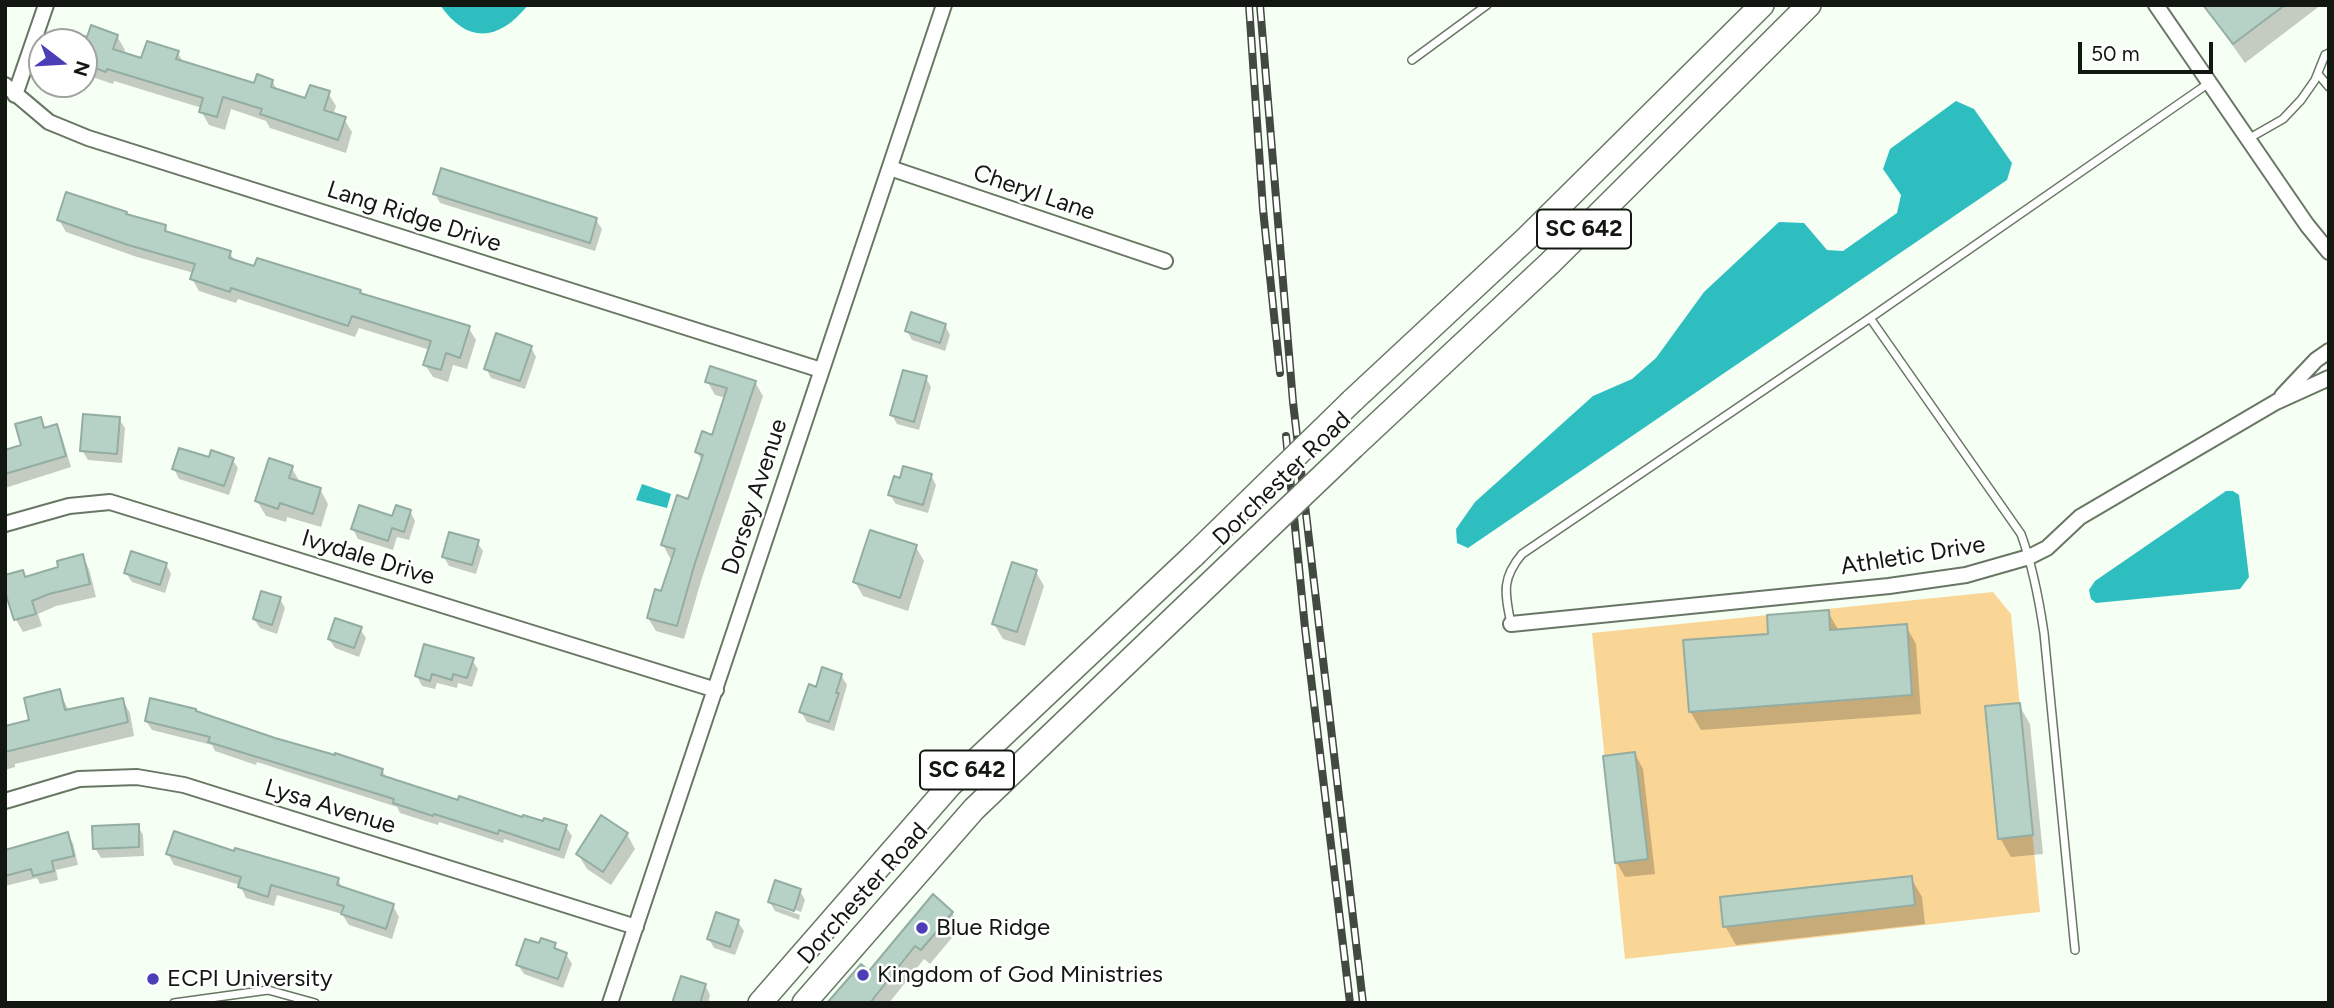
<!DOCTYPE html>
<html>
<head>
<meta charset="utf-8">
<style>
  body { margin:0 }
  #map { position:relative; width:2334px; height:1008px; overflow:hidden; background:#f5fff3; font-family:Figtree,sans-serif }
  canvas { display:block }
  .frame { position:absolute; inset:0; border:7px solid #121811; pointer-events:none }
  .north { position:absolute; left:28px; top:28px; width:70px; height:70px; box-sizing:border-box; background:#fff; border:2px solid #a0a3a0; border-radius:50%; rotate:107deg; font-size:19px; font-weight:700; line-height:28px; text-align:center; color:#121811 }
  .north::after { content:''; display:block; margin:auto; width:24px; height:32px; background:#4c3fb6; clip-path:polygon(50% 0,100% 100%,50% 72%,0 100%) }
  .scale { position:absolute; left:2078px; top:42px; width:135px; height:32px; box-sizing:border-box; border:4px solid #121811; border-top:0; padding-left:9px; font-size:21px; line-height:24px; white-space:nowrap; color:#121811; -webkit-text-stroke:5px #fff; paint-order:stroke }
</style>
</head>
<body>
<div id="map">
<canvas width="2334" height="1008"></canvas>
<div class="frame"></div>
<div class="north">N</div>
<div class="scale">50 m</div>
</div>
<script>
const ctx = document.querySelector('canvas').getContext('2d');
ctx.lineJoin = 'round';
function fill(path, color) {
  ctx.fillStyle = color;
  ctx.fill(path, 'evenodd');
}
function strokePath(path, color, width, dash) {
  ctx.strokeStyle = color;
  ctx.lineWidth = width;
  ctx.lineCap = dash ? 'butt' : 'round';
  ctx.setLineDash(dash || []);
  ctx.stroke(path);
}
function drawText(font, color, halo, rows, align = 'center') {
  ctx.font = font + ' Figtree,sans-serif';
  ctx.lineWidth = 5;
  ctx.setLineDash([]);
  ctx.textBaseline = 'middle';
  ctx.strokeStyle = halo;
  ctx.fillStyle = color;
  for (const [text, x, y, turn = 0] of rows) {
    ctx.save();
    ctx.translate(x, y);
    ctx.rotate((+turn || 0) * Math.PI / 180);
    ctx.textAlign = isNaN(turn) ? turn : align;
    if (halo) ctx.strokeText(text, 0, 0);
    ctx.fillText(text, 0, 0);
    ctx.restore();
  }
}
const green = new Path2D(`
  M 1993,592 L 2011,614 L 2040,912 L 1625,959 L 1592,633 Z`);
const water = new Path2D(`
  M 440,5 L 528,5 C 499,41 468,45 440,5 Z
  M 1956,101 L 1974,109 L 2012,163 L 2007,180 L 1468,548 L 1457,543 L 1456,529 L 1475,502 L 1593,396 L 1632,379 L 1656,358 L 1704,292 L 1779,222 L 1804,223 L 1827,250 L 1843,251 L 1897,213 L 1901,195 L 1883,169 L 1890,149 Z
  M 642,484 L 671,494 L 667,508 L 636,500 Z
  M 2226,491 L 2233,491 L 2239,495 L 2249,577 L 2240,589 L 2096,603 L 2091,599 L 2089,590 L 2095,581 Z`);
const shadow = new Path2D(`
  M 2204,5 L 2321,5 L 2245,63 Z
  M 68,33 L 88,39 L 117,36 L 125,50 L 123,54 L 142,60 L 178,53 L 184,64 L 255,85 L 272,81 L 278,91 L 307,101 L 328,93 L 336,106 L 333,115 L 344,119 L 352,132 L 346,153 L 270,128 L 266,121 L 231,109 L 225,130 L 209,125 L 201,111 L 202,108 L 114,81 L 113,84 L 86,75 L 84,72 L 84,42 L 65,42 Z
  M 435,193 L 596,220 L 602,229 L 595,251 L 440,203 Z
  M 127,216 L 165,227 L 170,234 L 230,253 L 235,261 L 359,291 L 362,295 L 468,327 L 476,340 L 467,369 L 453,365 L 448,382 L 433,377 L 425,365 L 430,350 L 359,328 L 355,337 L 238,299 L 236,303 L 199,291 L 192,279 L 194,273 L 137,257 L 66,232 L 59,220 Z
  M 945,325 L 950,335 L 945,351 L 912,340 L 907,331 Z
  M 531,347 L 536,357 L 525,389 L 491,378 L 486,368 Z
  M 926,378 L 931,387 L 919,430 L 897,424 L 892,415 Z
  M 707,381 L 755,382 L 763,396 L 702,578 L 684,639 L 656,631 L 648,618 L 662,593 L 673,559 L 670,558 L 663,545 L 689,501 L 703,462 L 696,451 L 713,437 L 726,398 L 715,395 Z
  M 40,419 L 46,429 L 56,426 L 62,437 L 71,467 L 5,488 L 5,452 L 24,447 Z
  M 119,419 L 125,428 L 122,463 L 88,460 L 82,450 Z
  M 210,459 L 232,459 L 238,468 L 229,495 L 179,479 L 174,469 Z
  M 291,467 L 300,482 L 320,489 L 328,504 L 321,527 L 287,517 L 286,522 L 266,516 L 257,501 Z
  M 931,475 L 936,485 L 928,513 L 896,504 L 890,495 L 901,480 Z
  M 410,511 L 415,521 L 409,540 L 397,537 L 393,550 L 358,539 L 353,529 Z
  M 477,542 L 483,551 L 476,574 L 449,566 L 444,557 Z
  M 916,547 L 924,561 L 908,611 L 863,596 L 855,582 Z
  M 82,556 L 89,569 L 96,597 L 56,606 L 38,614 L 42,626 L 23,632 L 16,620 L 5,586 L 60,568 Z
  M 166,564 L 171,574 L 165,593 L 132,582 L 126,573 Z
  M 1036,572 L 1044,586 L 1025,646 L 1003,639 L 994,624 Z
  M 280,599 L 285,608 L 277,634 L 260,628 L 254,619 Z
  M 1828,612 L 1839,631 L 1906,626 L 1916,644 L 1921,714 L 1701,730 L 1690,711 L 1770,636 Z
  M 360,629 L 366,638 L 359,657 L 335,648 L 329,639 Z
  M 472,660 L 478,669 L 472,687 L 458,683 L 457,688 L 437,683 L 435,689 L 422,686 L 417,676 Z
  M 841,675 L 847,685 L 834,731 L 807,722 L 801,712 L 817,689 Z
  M 59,691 L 69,711 L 122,699 L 130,713 L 134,736 L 15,764 L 15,767 L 5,770 L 5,728 L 31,721 Z
  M 2019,705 L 2030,724 L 2043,854 L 2011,857 L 2000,838 Z
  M 197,713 L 274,739 L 382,770 L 387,778 L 459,802 L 523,819 L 566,827 L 572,836 L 564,859 L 504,839 L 503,843 L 439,822 L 438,825 L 400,813 L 397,807 L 257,762 L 256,765 L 215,751 L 212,745 L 152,730 L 146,721 Z
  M 1635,754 L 1643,769 L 1655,874 L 1625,877 L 1617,863 Z
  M 138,826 L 143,835 L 144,856 L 101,858 L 95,848 Z
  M 67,834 L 73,843 L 78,865 L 56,870 L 58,880 L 40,884 L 37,878 L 5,886 L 5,851 Z
  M 627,834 L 635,849 L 611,885 L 587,869 L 578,854 Z
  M 235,853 L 338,880 L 343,889 L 393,906 L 399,917 L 392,939 L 349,925 L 342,914 L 277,895 L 274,906 L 246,898 L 240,885 L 174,865 L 168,854 Z
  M 1911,878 L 1922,897 L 1925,924 L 1736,945 L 1725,926 Z
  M 800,891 L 805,900 L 801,912 L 775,903 L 775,906 L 800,915 L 799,920 L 775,911 L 770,902 Z
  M 933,897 L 952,913 L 960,928 L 930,964 L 924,959 L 889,1003 L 829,1003 L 869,973 Z
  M 738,922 L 744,931 L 735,955 L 714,948 L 709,939 Z
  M 554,944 L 559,952 L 566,954 L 572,964 L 563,988 L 524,974 L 518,965 L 540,945 Z
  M 705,985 L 710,995 L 708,1003 L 674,1003 Z`);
const building = new Path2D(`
  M 2203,5 L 2285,5 L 2233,44 Z
  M 91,25 L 118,35 L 113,49 L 141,58 L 147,41 L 179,51 L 176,59 L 254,83 L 257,74 L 273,80 L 271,87 L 305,98 L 310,85 L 330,91 L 324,110 L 346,117 L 338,140 L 260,114 L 262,109 L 223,97 L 217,117 L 199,112 L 203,98 L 107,69 L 106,72 L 84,64 L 84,36 L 87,37 Z
  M 441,168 L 597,218 L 590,243 L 433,194 Z
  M 66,192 L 127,212 L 126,214 L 166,225 L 165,231 L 231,251 L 229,258 L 254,266 L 257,258 L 361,290 L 360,293 L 470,326 L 460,358 L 446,353 L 441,370 L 423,365 L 431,341 L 352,316 L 348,326 L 231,288 L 230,292 L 190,279 L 195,264 L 128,245 L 57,220 Z
  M 911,312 L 946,324 L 940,343 L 905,331 Z
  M 496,333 L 532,346 L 520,381 L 484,369 Z
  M 710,366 L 756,381 L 695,563 L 677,626 L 647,618 L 655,589 L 661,591 L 675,549 L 661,545 L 677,495 L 688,499 L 703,455 L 695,452 L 702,431 L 712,435 L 727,388 L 705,382 Z
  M 903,370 L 927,376 L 914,422 L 890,415 Z
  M 83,414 L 120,417 L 117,454 L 80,451 Z
  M 41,417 L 44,428 L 57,424 L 66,456 L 5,474 L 5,450 L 21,445 L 15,424 Z
  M 179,448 L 209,457 L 211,450 L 234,458 L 224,486 L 172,469 Z
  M 269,458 L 293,466 L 289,478 L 321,488 L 313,514 L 280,503 L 278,509 L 255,501 Z
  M 903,466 L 932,474 L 923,505 L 888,495 L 894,476 L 900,478 Z
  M 359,505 L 392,516 L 396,505 L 411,510 L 404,532 L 392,528 L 388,541 L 351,529 Z
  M 870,530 L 917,545 L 900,598 L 853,582 Z
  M 449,532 L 479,540 L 472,565 L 442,557 Z
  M 131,551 L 167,563 L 160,585 L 124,573 Z
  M 83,554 L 90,584 L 49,594 L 32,601 L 36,614 L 14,620 L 5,592 L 5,575 L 23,570 L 25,577 L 58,567 L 57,561 Z
  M 1012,562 L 1037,570 L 1017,632 L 992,624 Z
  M 261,591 L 281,597 L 272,625 L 253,619 Z
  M 1829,610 L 1830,630 L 1907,624 L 1912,695 L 1689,712 L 1683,640 L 1768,634 L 1767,615 Z
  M 335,618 L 362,627 L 354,648 L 328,639 Z
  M 424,644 L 474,658 L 467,678 L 453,674 L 452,680 L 432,674 L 430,681 L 415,676 Z
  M 822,667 L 842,674 L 836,693 L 839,693 L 829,722 L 799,712 L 809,684 L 816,687 Z
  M 60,689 L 65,710 L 123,698 L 128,722 L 5,752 L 5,726 L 29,720 L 24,698 Z
  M 150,698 L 196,709 L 196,711 L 275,738 L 335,755 L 335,753 L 383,769 L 381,775 L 458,800 L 459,796 L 522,817 L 523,815 L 543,821 L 544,818 L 567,825 L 559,850 L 499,830 L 498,834 L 434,814 L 433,816 L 393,803 L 394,799 L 208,742 L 210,737 L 145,721 Z
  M 2020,703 L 2033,835 L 1998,839 L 1985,706 Z
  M 1635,752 L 1648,859 L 1615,863 L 1603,756 Z
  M 601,815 L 628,833 L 603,872 L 576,854 Z
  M 139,824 L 139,847 L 93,849 L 92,826 Z
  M 174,831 L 234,851 L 235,848 L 339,878 L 337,885 L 394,904 L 386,929 L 341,914 L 344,906 L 271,885 L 268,897 L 238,887 L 241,877 L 166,854 Z
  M 68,832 L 74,856 L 52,861 L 54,871 L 33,876 L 31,869 L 5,876 L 5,850 Z
  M 1912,876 L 1915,905 L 1723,927 L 1720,897 Z
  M 775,880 L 801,889 L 794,911 L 768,902 Z
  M 933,894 L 953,912 L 921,950 L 915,946 L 870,1003 L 827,1003 L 861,964 L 869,971 Z
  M 716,912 L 739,920 L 730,947 L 707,939 Z
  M 541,938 L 556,943 L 554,948 L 567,953 L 558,979 L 516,965 L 525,939 L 539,943 Z
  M 681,976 L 706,984 L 700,1003 L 672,1003 Z`);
const lane = new Path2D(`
  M 1412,60 L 1487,5
  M 2318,74 L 2329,87
  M 2248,139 L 2283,119 L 2301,100 L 2315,80 L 2325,55 L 2329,53
  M 1870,318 L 2021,534 C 2033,567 2039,599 2044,633 L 2075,950
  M 1511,624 C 1505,593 1501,579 1522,554 L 1870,318 L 2209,83
  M 174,1003 L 268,990 L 315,1003`);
const street = new Path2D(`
  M 2156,5 L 2307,225 L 2329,252
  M 5,85 L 49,122 L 88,138 L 821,370
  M 15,95 L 46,5
  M 890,168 L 1165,261
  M 2282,396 L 2316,360 L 2329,351
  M 5,524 L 69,506 L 110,502 L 716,690
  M 1511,624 L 1889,586 L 1966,575 L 2029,557 L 2047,548 L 2080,517 L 2276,402 L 2329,378
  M 5,801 L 79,779 L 137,777 L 184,785 L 636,927
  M 610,1003 L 944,5`);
const primary = new Path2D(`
  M 1352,401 L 1527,238 L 1762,5
  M 1353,447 L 1550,263 L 1809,5
  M 760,1003 L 950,785 L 1194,555
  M 804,1003 L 974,809 L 1199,594`);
const rail = new Path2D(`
  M 1249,5 L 1263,209 L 1280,373
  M 1260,5 L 1293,402 L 1363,1003
  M 1286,436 L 1305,628 L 1350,1003`);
const primaryBridge = new Path2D(`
  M 1194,555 L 1352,401
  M 1199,594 L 1353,447`);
const markers = [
  [922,928,7,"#4c3fb6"],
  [863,975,7,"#4c3fb6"],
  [153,979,7,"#4c3fb6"]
];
const shields = [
  [1584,229,94],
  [967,770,94]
];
const shieldNames = [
  ["SC 642",1584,229],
  ["SC 642",967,770]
];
const streetNames = [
  ["Cheryl Lane",1034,193,19],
  ["Lang Ridge Drive",414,217,18],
  ["Dorchester Road",1282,479,-44],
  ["Dorsey Avenue",755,497,-72],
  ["Athletic Drive",1913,556,-9],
  ["Ivydale Drive",368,558,17],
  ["Lysa Avenue",330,807,17],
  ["Dorchester Road",863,894,-48]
];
const poiNames = [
  ["Blue Ridge",936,928],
  ["Kingdom of God Ministries",877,975],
  ["ECPI University",167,979]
];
fill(green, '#f9d696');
fill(water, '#2ebec0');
fill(shadow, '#0003');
fill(building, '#b6d1c5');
strokePath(building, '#94ada2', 2);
strokePath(lane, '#687764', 10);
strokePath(street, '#687764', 18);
strokePath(primary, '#687764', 26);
strokePath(lane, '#fff', 7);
strokePath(street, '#fff', 14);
strokePath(primary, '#fff', 23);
strokePath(rail, '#424941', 8);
strokePath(rail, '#fff', 5, [16]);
strokePath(primaryBridge, '#687764', 26, []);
strokePath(primaryBridge, '#fff', 23);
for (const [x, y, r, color] of markers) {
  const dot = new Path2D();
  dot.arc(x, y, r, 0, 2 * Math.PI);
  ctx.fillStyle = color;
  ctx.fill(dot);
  strokePath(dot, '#fff', 2.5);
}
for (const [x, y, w] of shields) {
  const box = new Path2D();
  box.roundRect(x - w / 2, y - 19.5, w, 39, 5);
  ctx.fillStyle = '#fff';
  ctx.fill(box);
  strokePath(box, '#121811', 2);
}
drawText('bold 23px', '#121811', null, shieldNames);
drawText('24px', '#121811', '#fff', streetNames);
drawText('24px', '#121811', '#fff', poiNames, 'left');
</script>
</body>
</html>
